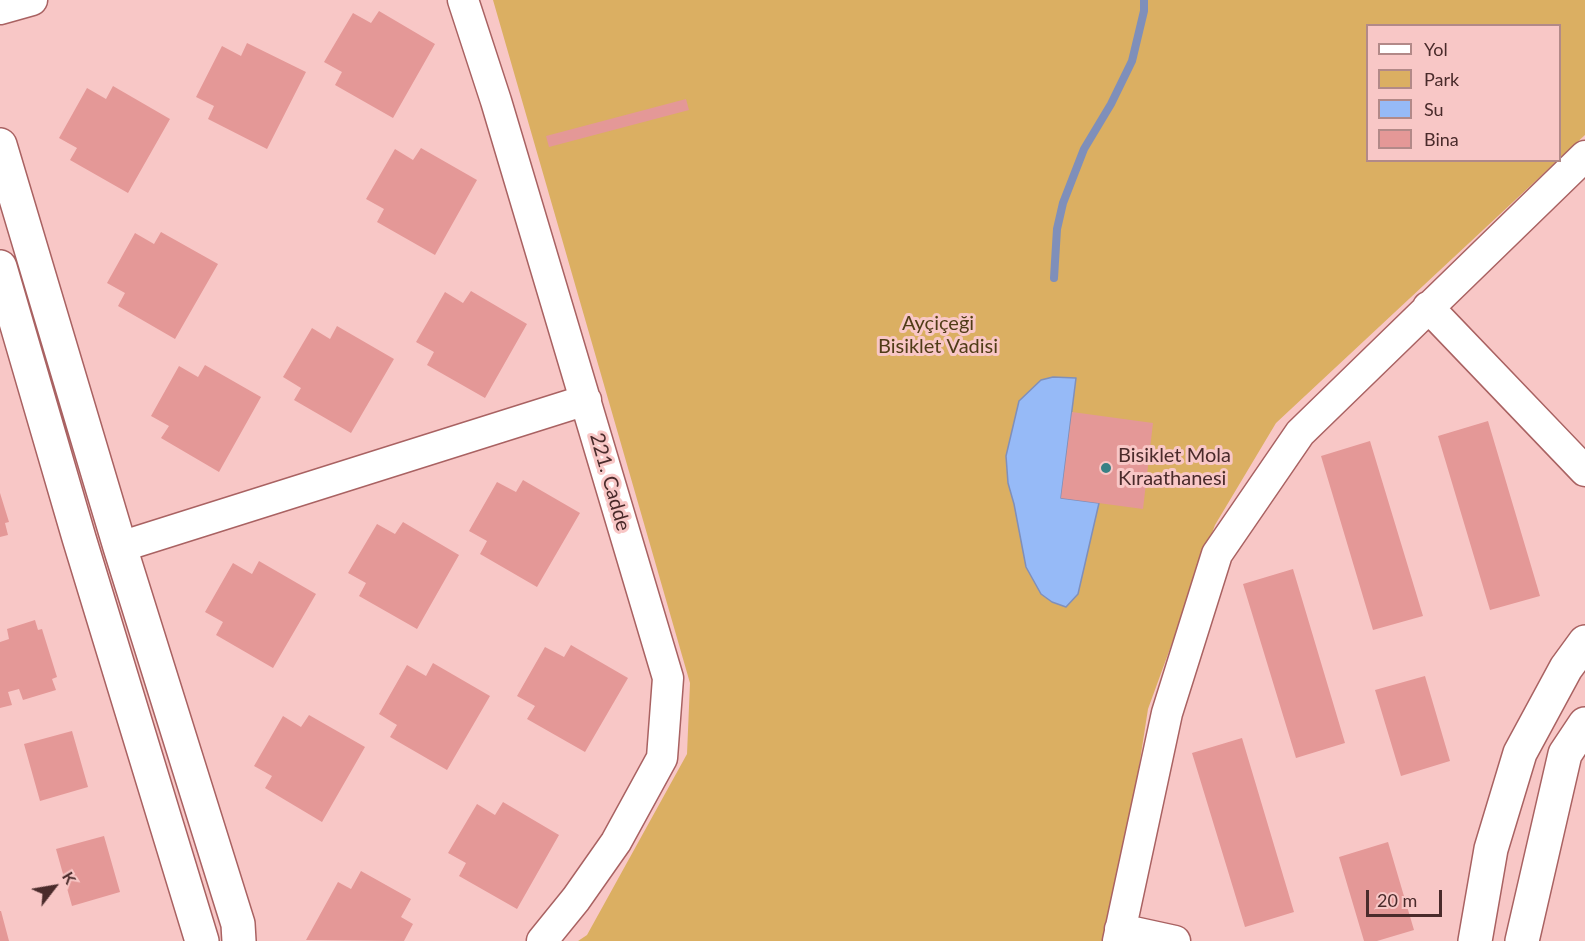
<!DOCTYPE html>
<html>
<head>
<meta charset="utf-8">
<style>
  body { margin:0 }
  #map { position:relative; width:1585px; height:941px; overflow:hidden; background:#f8c7c6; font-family:Lato,sans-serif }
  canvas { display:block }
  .legend { position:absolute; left:1366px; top:24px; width:195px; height:138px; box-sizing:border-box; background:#f8c7c6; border:2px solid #b28988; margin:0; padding:8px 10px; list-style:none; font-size:18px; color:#4a2b2b }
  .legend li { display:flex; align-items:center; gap:12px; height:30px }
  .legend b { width:30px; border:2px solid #b28988 }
  .north { position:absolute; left:24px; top:857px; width:60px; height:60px; -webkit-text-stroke:4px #f8c7c6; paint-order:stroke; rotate:59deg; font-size:16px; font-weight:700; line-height:24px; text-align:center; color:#4a2b2b }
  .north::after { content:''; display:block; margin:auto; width:21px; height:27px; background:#4a2b2b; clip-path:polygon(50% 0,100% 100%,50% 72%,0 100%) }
  .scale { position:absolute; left:1366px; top:890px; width:76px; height:27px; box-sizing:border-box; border:3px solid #4a2b2b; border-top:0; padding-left:8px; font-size:18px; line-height:21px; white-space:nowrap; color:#4a2b2b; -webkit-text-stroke:4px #f8c7c6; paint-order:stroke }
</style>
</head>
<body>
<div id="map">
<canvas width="1585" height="941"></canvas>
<ul class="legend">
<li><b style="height:8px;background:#fff"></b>Yol</li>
<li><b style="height:16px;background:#dbaf62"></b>Park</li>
<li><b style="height:16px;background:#96baf7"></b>Su</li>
<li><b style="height:16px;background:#e49897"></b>Bina</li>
</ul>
<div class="north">K</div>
<div class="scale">20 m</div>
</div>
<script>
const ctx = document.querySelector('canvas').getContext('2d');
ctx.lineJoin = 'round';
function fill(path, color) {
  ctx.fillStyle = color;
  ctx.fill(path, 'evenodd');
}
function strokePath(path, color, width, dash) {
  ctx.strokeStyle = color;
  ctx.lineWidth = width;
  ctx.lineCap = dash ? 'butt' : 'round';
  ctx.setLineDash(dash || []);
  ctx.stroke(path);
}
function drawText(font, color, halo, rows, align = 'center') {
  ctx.font = font + ' Lato,sans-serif';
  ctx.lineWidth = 6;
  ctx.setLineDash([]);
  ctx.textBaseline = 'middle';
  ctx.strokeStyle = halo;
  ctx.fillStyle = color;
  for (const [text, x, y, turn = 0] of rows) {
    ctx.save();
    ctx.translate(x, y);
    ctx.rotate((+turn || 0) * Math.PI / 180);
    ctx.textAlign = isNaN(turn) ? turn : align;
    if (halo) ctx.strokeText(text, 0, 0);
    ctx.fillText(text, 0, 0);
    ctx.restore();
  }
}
const green = new Path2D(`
  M 493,0 L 1585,0 L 1585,135 L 1560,158 L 1560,26 L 1368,26 L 1368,160 L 1557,161 L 1276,423 L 1215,525 L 1148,709 L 1125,857 L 1105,941 L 578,941 L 587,935 L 687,754 L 690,683 Z`);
const water = new Path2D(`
  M 1053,377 L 1076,378 L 1061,498 L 1099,503 L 1078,594 L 1066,607 L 1052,602 L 1041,594 L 1026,567 L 1014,504 L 1008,483 L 1006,456 L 1019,401 L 1041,380 Z`);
const stream = new Path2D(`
  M 1054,278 L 1057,229 L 1063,203 L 1084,149 L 1111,104 L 1132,61 L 1144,11 L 1144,0`);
const building = new Path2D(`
  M 379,11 L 435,44 L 393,118 L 335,85 L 342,72 L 324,62 L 353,13 L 371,23 Z
  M 247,43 L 306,72 L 267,149 L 208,119 L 214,106 L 196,97 L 222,46 L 241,56 Z
  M 113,86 L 170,119 L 128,193 L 70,160 L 77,148 L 59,138 L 87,88 L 106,99 Z
  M 686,99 L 689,110 L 549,147 L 546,136 Z
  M 421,148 L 477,180 L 435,255 L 377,222 L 384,209 L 366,199 L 395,149 L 413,160 Z
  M 161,232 L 218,264 L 175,339 L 118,306 L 125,293 L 107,283 L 135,233 L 154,244 Z
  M 471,291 L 527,324 L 485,398 L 427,365 L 434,352 L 416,342 L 445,292 L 463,303 Z
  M 337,326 L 394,359 L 351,433 L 294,400 L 301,388 L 283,377 L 312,328 L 330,339 Z
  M 205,365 L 261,397 L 219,472 L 161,438 L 169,426 L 151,416 L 179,366 L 198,377 Z
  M 1072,412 L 1153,423 L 1143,509 L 1061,498 Z
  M 1488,421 L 1540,596 L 1490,610 L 1438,436 Z
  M 1370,441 L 1423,616 L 1373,630 L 1321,456 Z
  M 523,480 L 580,513 L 537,587 L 480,554 L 487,541 L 469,531 L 497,482 L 516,492 Z
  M 0,493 L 9,522 L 5,523 L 8,535 L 0,537 Z
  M 403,522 L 459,555 L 417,629 L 359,596 L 366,583 L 348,573 L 377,524 L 395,534 Z
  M 259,561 L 316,594 L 273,668 L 216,635 L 223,622 L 205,612 L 233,563 L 252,574 Z
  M 1293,569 L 1345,743 L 1296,758 L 1243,584 Z
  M 35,620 L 38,630 L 42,629 L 57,677 L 52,679 L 56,690 L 23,700 L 19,689 L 8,692 L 12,705 L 0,708 L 0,642 L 9,639 L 7,629 Z
  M 571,645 L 628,678 L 585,752 L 527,719 L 535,706 L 517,696 L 545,647 L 564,657 Z
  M 433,663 L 490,696 L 447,770 L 390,737 L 397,725 L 379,714 L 407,665 L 426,676 Z
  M 1425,676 L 1450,761 L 1401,776 L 1375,690 Z
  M 309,715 L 365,747 L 322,822 L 265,788 L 272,776 L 254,766 L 283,716 L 301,727 Z
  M 72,731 L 88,787 L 40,801 L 24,744 Z
  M 1242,738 L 1294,912 L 1245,927 L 1192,753 Z
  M 503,802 L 559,835 L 517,909 L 459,876 L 466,863 L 448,853 L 477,804 L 495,815 Z
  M 104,836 L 120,892 L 72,906 L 56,849 Z
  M 1388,842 L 1414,930 L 1377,941 L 1364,941 L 1339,857 Z
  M 361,871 L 411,899 L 401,917 L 413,924 L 404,941 L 306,940 L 338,882 L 351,889 Z
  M 0,911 L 1,911 L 9,941 L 0,941 Z`);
const street = new Path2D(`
  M 463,0 L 496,101 L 668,678 L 662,758 L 616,842 L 576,899 L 542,941
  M 0,9 L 32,0
  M 1428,307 L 1585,471
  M 120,547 L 586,400
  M 1120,929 L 1175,941
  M 1118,941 L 1167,713 L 1217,554 L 1300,433 L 1585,156`);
const secondary = new Path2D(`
  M 0,145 L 120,547 L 238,924 L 239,941
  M 0,267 L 79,538 L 202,941
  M 1475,941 L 1491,849 L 1520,753 L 1566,668 L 1585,642
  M 1522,941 L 1565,754 L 1585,724`);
const markers = [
  [1106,468,6,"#388185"]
];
const parkNames = [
  ["Ayçiçeği",938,324],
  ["Bisiklet Vadisi",938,347]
];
const poiNames = [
  ["Bisiklet Mola",1118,456],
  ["Kıraathanesi",1118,479]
];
const streetNames = [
  ["221. Cadde",610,482,74]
];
fill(green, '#dbaf62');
fill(water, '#96baf7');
strokePath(water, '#7f8fba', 1.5);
strokePath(stream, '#7f8fba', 8);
fill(building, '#e49897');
strokePath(street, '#a96262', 33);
strokePath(secondary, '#a96262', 36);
strokePath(street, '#fff', 30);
strokePath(secondary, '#fff', 33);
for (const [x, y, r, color] of markers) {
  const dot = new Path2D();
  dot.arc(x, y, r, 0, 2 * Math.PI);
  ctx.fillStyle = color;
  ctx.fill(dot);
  strokePath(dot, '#f8c7c6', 2);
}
drawText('20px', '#503c17', '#f8c7c6', parkNames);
drawText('20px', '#4a2b2b', '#f8c7c6', poiNames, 'left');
drawText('20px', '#4a2b2b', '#f8c7c6', streetNames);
</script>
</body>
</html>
